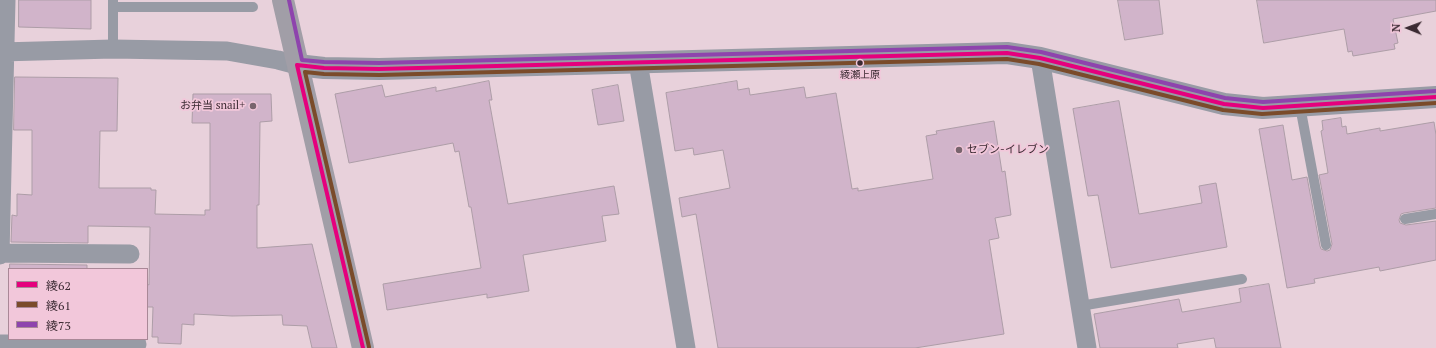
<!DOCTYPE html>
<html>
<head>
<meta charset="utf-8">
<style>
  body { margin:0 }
  #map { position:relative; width:1436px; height:348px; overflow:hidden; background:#e8d1db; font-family:"PT Serif","Noto Sans JP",serif }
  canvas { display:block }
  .legend { position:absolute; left:8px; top:268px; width:140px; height:72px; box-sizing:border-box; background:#f2c7da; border:1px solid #a98897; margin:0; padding:5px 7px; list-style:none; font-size:12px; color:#3b2a32 }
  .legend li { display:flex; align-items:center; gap:8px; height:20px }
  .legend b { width:20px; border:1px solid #a98897 }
  .north { position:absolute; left:1388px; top:8px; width:40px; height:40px; -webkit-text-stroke:3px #f2c7da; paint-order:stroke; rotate:271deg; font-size:11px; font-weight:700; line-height:16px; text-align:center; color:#3b2a32 }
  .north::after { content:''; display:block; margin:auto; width:14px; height:18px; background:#3b2a32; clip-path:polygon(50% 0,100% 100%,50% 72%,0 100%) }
</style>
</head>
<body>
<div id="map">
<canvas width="1436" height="348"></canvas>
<ul class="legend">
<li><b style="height:5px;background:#e5007d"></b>綾62</li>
<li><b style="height:5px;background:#7a4b2a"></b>綾61</li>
<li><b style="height:5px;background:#8e44ad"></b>綾73</li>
</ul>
<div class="north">N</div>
</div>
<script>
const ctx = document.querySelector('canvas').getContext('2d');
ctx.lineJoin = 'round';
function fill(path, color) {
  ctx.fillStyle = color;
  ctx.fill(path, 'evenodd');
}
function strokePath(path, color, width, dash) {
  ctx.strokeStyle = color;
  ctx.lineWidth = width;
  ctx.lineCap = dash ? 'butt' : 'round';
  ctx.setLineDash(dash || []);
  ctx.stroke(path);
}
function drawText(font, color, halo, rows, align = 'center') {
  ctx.font = font + ' "PT Serif","Noto Sans JP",serif';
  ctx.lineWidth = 3.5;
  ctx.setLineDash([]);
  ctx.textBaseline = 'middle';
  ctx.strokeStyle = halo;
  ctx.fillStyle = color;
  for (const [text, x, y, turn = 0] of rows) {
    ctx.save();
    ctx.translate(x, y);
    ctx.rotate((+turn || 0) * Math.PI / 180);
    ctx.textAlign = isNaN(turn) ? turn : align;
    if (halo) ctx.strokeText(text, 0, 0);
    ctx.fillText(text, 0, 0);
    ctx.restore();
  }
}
const building = new Path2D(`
  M 19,0 L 91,0 L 91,29 L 19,27 Z
  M 1118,0 L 1159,0 L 1163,34 L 1125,40 Z
  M 1257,0 L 1436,0 L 1436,11 L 1393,19 L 1398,43 L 1394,44 L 1395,49 L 1353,56 L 1352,51 L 1348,52 L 1344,29 L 1264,43 Z
  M 15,77 L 118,78 L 117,131 L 100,131 L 99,188 L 151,188 L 151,190 L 156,190 L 155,214 L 205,215 L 205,210 L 210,210 L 210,123 L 192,123 L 193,94 L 271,94 L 272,121 L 260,122 L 259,205 L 257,205 L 257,248 L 312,244 L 337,348 L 312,348 L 307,326 L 283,325 L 282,315 L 232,316 L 194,314 L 194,325 L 182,324 L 181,344 L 158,343 L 158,337 L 152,337 L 153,307 L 147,307 L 147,284 L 149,285 L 150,227 L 88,226 L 88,243 L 11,242 L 12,215 L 17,216 L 17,194 L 32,195 L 32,130 L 14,130 Z
  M 489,81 L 492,100 L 489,100 L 508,204 L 614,186 L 619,214 L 602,216 L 606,241 L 523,255 L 529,291 L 487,298 L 487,294 L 387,310 L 383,284 L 481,268 L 471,207 L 469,207 L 459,151 L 455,152 L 453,143 L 349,163 L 335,94 L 382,85 L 385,97 L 436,87 L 436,91 Z
  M 737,81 L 738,90 L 749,88 L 750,95 L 804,87 L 806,98 L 836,93 L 852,189 L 858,188 L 858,191 L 933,179 L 926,136 L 937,134 L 936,131 L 994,121 L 1002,172 L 1005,171 L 1011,215 L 995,218 L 999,238 L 989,240 L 1004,334 L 915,348 L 718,348 L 696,214 L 682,217 L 679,198 L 730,188 L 723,150 L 694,155 L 693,148 L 675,151 L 666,93 Z
  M 618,85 L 624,121 L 598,125 L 592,90 Z
  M 1119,101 L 1139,214 L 1202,203 L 1199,186 L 1216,183 L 1227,247 L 1111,268 L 1098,195 L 1088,196 L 1073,109 Z
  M 1341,118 L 1342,127 L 1346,126 L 1347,134 L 1380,128 L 1380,131 L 1434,122 L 1436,135 L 1436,208 L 1404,213 L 1401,214 L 1399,220 L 1400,223 L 1406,225 L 1436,221 L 1436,260 L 1380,271 L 1379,267 L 1314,279 L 1315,283 L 1287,288 L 1259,129 L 1283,125 L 1292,180 L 1307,177 L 1320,246 L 1321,249 L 1327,251 L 1330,250 L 1332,244 L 1319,175 L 1328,173 L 1321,131 L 1323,130 L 1322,121 Z
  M 10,264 L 87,265 L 87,269 L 10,269 Z
  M 1269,284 L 1281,348 L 1216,348 L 1214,338 L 1177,344 L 1178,348 L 1100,348 L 1094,314 L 1179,299 L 1182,312 L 1183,312 L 1241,302 L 1239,289 Z`);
const service = new Path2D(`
  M 113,0 L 113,7 L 253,7
  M 113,7 L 113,49
  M 1300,106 L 1326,245
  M 1405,219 L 1436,214
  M 1080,306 L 1242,279`);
const minor = new Path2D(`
  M 0,52 L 113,49 L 227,51 L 278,60 L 297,65
  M 1040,58 L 1087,348
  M 638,62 L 686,348
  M 0,253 L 130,254
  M 0,255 L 6,0
  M 0,344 L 137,344`);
const tertiary = new Path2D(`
  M 297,65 L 324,68 L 379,69 L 1007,53 L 1040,58 L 1224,104 L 1263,108 L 1436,97`);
const primary = new Path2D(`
  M 283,0 L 363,348`);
const bus1 = new Path2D(`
  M 363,348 L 297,65 L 324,68 L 379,69 L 1007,53 L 1040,58 L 1224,104 L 1263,108 L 1436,97`);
const bus2 = new Path2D(`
  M 369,347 L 305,72 L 324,74 L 379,75 L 1007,59 L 1039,64 L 1223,110 L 1262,114 L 1436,103`);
const bus3 = new Path2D(`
  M 289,0 L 302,60 L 324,62 L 379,63 L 1007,47 L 1041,52 L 1225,98 L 1263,102 L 1436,91`);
const markers = [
  [860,63,3.5,"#3b2a32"],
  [253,106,4,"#78646d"],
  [959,150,4,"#78646d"]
];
const busNames = [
  ["綾瀬上原",860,75]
];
const poiNames = [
  ["お弁当 snail+",245,106],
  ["セブン-イレブン",967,150,"left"]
];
fill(building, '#d1b4ca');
strokePath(building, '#ad9da7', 1);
strokePath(service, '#989ba5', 10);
strokePath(minor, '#989ba5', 19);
strokePath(tertiary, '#989ba5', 22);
strokePath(primary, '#a19ea7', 22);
strokePath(bus1, '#e5007d', 4);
strokePath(bus2, '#7a4b2a', 4);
strokePath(bus3, '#8e44ad', 4);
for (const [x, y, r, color] of markers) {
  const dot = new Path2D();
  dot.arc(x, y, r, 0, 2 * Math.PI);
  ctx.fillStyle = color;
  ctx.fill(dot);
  strokePath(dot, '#f2c7da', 1.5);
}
drawText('10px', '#3b2a32', '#f2c7da', busNames);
drawText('11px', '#3b2a32', '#f2c7da', poiNames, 'right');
</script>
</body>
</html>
